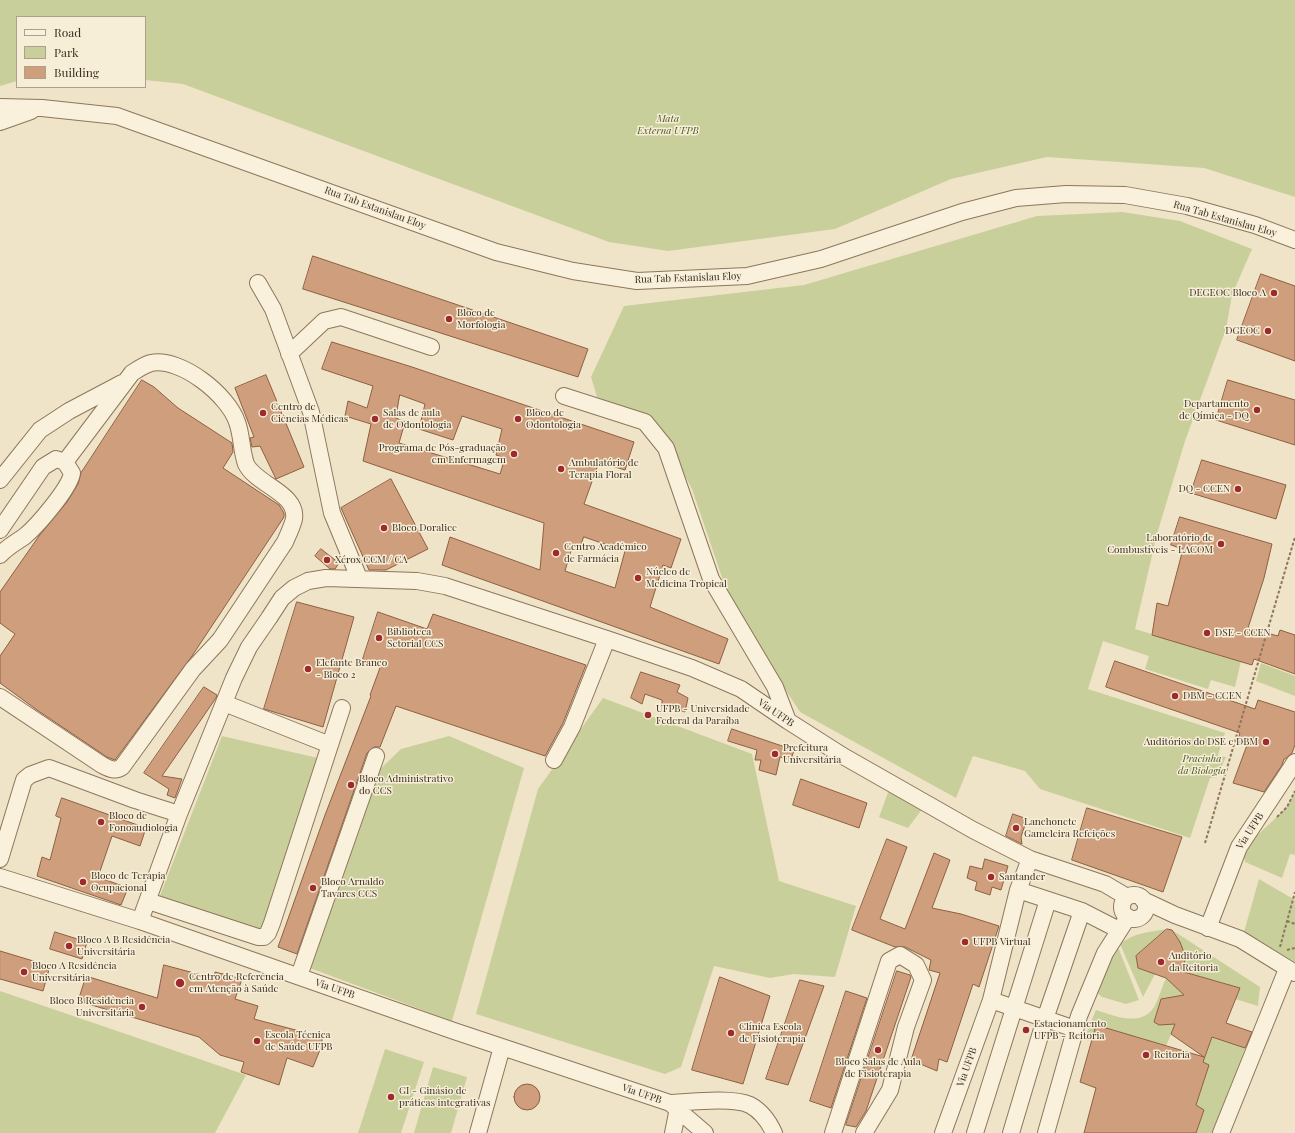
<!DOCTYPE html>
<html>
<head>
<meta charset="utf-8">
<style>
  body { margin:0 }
  #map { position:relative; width:1295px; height:1133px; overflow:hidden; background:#f0e4c8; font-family:"Playfair Display",serif }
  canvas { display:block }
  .legend { position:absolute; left:16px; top:16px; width:130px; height:72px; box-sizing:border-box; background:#f7eed8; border:1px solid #ada18e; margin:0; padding:5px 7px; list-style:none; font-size:12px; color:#3d2e20 }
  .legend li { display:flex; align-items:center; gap:8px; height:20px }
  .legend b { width:20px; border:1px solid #ada18e }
</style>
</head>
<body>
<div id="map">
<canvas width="1295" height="1133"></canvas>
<ul class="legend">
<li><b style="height:5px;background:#faf1dc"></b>Road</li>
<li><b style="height:11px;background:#c9cf9b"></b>Park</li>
<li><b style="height:11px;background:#cf9f7d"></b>Building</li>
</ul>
</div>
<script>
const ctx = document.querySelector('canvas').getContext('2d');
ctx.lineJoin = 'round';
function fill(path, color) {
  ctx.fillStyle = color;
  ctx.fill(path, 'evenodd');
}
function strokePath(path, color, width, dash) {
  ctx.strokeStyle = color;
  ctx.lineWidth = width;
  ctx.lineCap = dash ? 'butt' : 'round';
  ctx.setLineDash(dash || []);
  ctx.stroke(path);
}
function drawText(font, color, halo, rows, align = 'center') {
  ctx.font = font + ' "Playfair Display",serif';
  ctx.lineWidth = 3;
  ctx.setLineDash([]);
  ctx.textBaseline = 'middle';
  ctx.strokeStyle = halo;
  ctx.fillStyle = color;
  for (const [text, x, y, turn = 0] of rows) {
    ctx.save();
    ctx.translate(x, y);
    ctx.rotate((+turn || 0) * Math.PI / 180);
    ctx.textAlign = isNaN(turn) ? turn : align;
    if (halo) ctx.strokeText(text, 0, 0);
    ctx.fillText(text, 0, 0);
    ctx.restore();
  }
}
const green = new Path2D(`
  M 0,0 L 1295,0 L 1295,197 L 1204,168 L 1047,157 L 951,179 L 835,229 L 668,251 L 609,242 L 183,84 L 145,80 L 145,17 L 17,17 L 17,81 L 0,86 Z
  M 1122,212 L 1180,221 L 1252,249 L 1232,295 L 1226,329 L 1185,441 L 1157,534 L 1135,629 L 1241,661 L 1235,687 L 1211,680 L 1208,689 L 1145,669 L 1149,656 L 1103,641 L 1088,689 L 1225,733 L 1218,755 L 1226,757 L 1216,778 L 1210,778 L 1190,838 L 1040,789 L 1025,771 L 973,756 L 956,798 L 800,712 L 732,607 L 692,489 L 659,427 L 597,397 L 591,377 L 624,306 L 804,285 L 1037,216 Z
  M 1261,663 L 1295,676 L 1295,696 L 1256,681 Z
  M 603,698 L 752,754 L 779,881 L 856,906 L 835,977 L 794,974 L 770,978 L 714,966 L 681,1067 L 665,1074 L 476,1014 L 538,789 Z
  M 222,736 L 318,758 L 265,935 L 159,898 Z
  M 449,736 L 524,768 L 452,1021 L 307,967 L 372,777 L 401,749 Z
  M 890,787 L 923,808 L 908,828 L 879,817 Z
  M 1295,791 L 1295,855 L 1290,854 L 1282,878 L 1245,862 L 1243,849 L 1287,807 Z
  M 1259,879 L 1295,900 L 1295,964 L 1244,932 Z
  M 1167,929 L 1136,956 L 1138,968 L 1155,974 L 1143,997 L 1120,944 C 1135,932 1150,932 1167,929 Z
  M 1172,930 L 1260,987 L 1258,1006 L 1235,999 L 1239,988 L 1184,972 C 1185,953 1183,946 1172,930 Z
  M 1118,947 L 1139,1000 L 1126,1004 L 1102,997 L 1096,992 L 1110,957 Z
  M 1166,978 L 1187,993 L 1180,1015 L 1168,998 L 1161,1000 L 1154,1022 L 1159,1025 L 1165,1025 L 1170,1019 L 1176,1022 L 1166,1046 L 1096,1026 L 1089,1041 L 1084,1039 L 1096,1010 C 1113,1015 1141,1028 1154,1007 C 1159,998 1162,987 1166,978 Z
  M 0,991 L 246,1075 L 215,1133 L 0,1133 Z
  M 1212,1037 L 1245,1048 L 1217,1133 L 1196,1133 L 1204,1110 L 1196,1105 L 1208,1065 L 1203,1062 Z
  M 385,1049 L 424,1062 L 401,1133 L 358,1133 Z
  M 433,1067 L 467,1077 L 451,1133 L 414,1133 Z`);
const building = new Path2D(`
  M 313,256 L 588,349 L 578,377 L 303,289 Z
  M 1261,274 L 1295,286 L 1295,361 L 1237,340 Z
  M 332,342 L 412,367 L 634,442 L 625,470 L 599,462 L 584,504 L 681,539 L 671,568 L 663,565 L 650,607 L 728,639 L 719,664 L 442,565 L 450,537 L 540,570 L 544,523 L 363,461 L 371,424 L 345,416 L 348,401 L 367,408 L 373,386 L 322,369 ZM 400,395 L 425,404 L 419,429 L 453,440 L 462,416 L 502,429 L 496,455 L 505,458 L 500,474 L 399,443 L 405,422 L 396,418 ZM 584,537 L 625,551 L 615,588 L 565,571 L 572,547 L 579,549 Z
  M 266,375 L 304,467 L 276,479 L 260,446 L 252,447 L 250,438 L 254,437 L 235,388 Z
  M 142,380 L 154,387 L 178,408 L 232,443 L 233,452 L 223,468 L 279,505 L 284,513 L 284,517 L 192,656 L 115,760 L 107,757 L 37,710 L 0,683 L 0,656 L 15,634 L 0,623 L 0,592 L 39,536 L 67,502 L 78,484 L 81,473 Z
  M 1228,380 L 1295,400 L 1295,445 L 1216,420 Z
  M 1202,460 L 1286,485 L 1276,519 L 1191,493 Z
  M 391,479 L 428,549 L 386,570 L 369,570 L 341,508 Z
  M 1180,517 L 1272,544 L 1264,578 L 1248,628 L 1278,636 L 1280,630 L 1295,635 L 1295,674 L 1254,659 L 1252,665 L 1152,635 L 1157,603 L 1168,606 L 1183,549 L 1171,545 Z
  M 321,549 L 339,563 L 335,569 L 330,569 L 315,556 Z
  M 297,602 L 354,617 L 323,727 L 264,709 Z
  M 378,612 L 427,629 L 433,614 L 586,665 L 563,723 L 545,756 L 396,706 L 380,747 L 374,747 L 367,753 L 297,954 L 278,947 L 325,815 L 371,696 L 370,695 L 381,665 L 363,659 Z
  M 1115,661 L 1255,709 L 1258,700 L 1295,712 L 1295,745 L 1292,753 L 1285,759 L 1284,759 L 1282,765 L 1264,792 L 1233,783 L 1247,745 L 1237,742 L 1240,733 L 1106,687 Z
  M 641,672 L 680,685 L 677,692 L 688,698 L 685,712 L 662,704 L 662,700 L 645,694 L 642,704 L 631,698 Z
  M 204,687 L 217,695 L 216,698 L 162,776 L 182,779 L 175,798 L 167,795 L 169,789 L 144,773 Z
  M 732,729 L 794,750 L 791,760 L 780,757 L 776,775 L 759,770 L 761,760 L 755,760 L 757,750 L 728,741 Z
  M 801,779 L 867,803 L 859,828 L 793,805 Z
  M 62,798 L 146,828 L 140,846 L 112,836 L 98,877 L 128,888 L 121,905 L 37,876 L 42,857 L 50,860 L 61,818 L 56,816 Z
  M 1087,808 L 1182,837 L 1163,892 L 1072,860 Z
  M 1013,814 L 1027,819 L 1021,837 L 1022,844 L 1006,836 Z
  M 887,839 L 907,847 L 880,919 L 905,929 L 934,853 L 950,860 L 932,908 L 961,914 L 999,926 L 979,987 L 973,984 L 947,1062 L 939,1059 L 937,1071 L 911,1060 L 940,973 L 929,970 L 931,960 L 905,947 L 895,947 L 852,930 Z
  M 985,859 L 1008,866 L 1001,890 L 992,887 L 990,895 L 975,890 L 977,882 L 967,878 L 970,866 L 982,869 Z
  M 1167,929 L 1172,930 L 1180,942 L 1185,955 L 1184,972 L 1240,988 L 1226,1023 L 1252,1032 L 1247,1044 L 1245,1048 L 1212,1037 L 1203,1062 L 1209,1065 L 1196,1105 L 1204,1110 L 1196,1133 L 1084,1133 L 1096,1088 L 1080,1082 L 1096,1025 L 1204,1057 L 1171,1034 L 1175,1024 L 1159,1025 L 1154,1022 L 1161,999 L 1184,995 L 1166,978 L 1138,968 L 1136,956 Z
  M 55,932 L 87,942 L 82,959 L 50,949 Z
  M 0,951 L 50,966 L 43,991 L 0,979 Z
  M 164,965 L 213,978 L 215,972 L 242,979 L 235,999 L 258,1006 L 254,1019 L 322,1037 L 322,1045 L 313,1067 L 287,1058 L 279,1085 L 241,1072 L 244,1062 L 220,1055 L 199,1037 L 78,1001 L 86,976 L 157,998 Z
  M 897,971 L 910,975 L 911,977 L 866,1111 L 856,1127 L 846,1125 Z
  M 720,977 L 770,996 L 743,1084 L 692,1070 Z
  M 800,980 L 824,986 L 788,1085 L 766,1079 Z
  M 846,991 L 867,998 L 831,1108 L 810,1101 Z
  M514 1097a13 13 0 1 1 26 0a13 13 0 1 1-26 0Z`);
const path = new Path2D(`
  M 1277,817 L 1287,807 L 1295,791
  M 1205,843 L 1295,537
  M 1287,921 L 1295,924
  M 1280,947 L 1295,892
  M 1287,950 L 1295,948`);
const minor = new Path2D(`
  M 0,107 L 42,108 L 117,116 L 496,252 L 573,271 L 637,281 L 747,276 L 821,259 L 962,212 L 1016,198 L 1066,194 L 1125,195 L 1187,206 L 1255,225 L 1295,240
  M 0,122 L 31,111
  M 258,283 L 273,309 L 311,412 L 332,513 L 359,578
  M 289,354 L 324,321 L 341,317 L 431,347
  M 564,396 L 645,422 L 666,448 L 711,579 L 775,687 L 788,721
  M 0,480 L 40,430 L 69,411 L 122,383
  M 0,530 L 43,467 L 56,459 L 65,462 L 72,473 C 70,488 37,526 25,536 C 17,542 7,547 0,555
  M 0,697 L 102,765 C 110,769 115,772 122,767 L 193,669 L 220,640 L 285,542 C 288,535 292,527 294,519 C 298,493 256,485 246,464 C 241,450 242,435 237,422 C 228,395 181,357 151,363 C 144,365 138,369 132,373 L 65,462
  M 224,703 L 330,745
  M 554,760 L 572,727 L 607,639 L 692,668 L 741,689 L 788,721 L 843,756 L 973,830 L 1030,859 L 1105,884 L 1127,897
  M 0,859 L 24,780 L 30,775 L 49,768 L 135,800 L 179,814
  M 0,877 L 140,921 L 454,1031 L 670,1103 C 690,1102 733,1097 750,1105 C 761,1111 769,1122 774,1133
  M 1018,890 L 1082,911 L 1119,930
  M1122 907a12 12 0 1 1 24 0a12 12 0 1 1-24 0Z
  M 1143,900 L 1175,915 L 1240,939 L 1295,973
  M 148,901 L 258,937 L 264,937 L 268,933 L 272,923 L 342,708
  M 140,921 L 179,814 L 234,678 L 249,647 L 269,618 L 282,598 L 294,588 L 308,581 L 326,578 L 417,581 L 445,586 L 607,639
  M 1208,928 L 1239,847 L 1295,762
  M 299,976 L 376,756
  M 991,1000 L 1075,1029
  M 670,1103 L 705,1133
  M 478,1133 L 502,1047
  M 673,1133 L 679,1103
  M 833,1133 L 889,961 L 900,955 L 916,965 L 923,980 L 906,1027 L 890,1090 L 864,1133
  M 943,1133 L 991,1000 L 1018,890 L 1030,859
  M 975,1133 L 1048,900
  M 1011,1133 L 1045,1019 L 1082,911
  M 1046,1133 L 1079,1016 L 1105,953 L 1128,917
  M 1221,1133 L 1287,969`);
const markers = [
  [1274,293,4,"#9e2a2b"],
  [449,319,4,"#9e2a2b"],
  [1268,331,4,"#9e2a2b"],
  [1257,410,4,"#9e2a2b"],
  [263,413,4,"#9e2a2b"],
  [375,419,4,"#9e2a2b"],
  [518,419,4,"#9e2a2b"],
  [514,454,4,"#9e2a2b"],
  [561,469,4,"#9e2a2b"],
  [1238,489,4,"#9e2a2b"],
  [384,528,4,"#9e2a2b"],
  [1221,544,4,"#9e2a2b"],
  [556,553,4,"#9e2a2b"],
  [327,560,4,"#9e2a2b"],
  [638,578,4,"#9e2a2b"],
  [1207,633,4,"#9e2a2b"],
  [379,638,4,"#9e2a2b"],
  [308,669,4,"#9e2a2b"],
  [1175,696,4,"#9e2a2b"],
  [648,715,4,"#9e2a2b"],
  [1266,742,4,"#9e2a2b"],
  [775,754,4,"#9e2a2b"],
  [351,785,4,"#9e2a2b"],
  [101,822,4,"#9e2a2b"],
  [1016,828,4,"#9e2a2b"],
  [991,877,4,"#9e2a2b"],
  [83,882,4,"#9e2a2b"],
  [313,888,4,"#9e2a2b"],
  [965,942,4,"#9e2a2b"],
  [69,946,4,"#9e2a2b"],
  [1161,962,4,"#9e2a2b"],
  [24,972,4,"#9e2a2b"],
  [180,983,5,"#9e2a2b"],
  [142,1007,4,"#9e2a2b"],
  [1026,1030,4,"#9e2a2b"],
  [731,1033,4,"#9e2a2b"],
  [257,1041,4,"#9e2a2b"],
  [878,1050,4,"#9e2a2b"],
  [1146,1055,4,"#9e2a2b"],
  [391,1097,4,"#9e2a2b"]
];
const parkNames = [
  ["Mata",668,119],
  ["Externa UFPB",668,131],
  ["Pracinha",1202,759],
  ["da Biologia",1202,771]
];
const streetNames = [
  ["Rua Tab Estanislau Eloy",375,208,20],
  ["Rua Tab Estanislau Eloy",1225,219,16],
  ["Rua Tab Estanislau Eloy",688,278,-2],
  ["Via UFPB",776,713,34],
  ["Via UFPB",1250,831,-57],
  ["Via UFPB",335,989,19],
  ["Via UFPB",967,1067,-70],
  ["Via UFPB",642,1094,19]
];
const poiNames = [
  ["DEGEOC Bloco A",1266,293,"right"],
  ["Bloco de",457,313],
  ["Morfologia",457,325],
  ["DGEOC",1260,331,"right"],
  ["Departamento",1249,404,"right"],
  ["de Qímica - DQ",1249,416,"right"],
  ["Centro de",271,407],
  ["Ciências Médicas",271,419],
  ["Salas de aula",383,413],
  ["de Odontologia",383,425],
  ["Bloco de",526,413],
  ["Odontologia",526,425],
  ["Programa de Pós-graduação",506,448,"right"],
  ["em Enfermagem",506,460,"right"],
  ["Ambulatório de",569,463],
  ["Terapia Floral",569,475],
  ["DQ - CCEN",1230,489,"right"],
  ["Bloco Doralice",392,528],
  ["Laboratório de",1213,538,"right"],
  ["Combustíveis - LACOM",1213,550,"right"],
  ["Centro Acadêmico",564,547],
  ["de Farmácia",564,559],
  ["Xérox CCM / CA",335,560],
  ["Núcleo de",646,572],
  ["Medicina Tropical",646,584],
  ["Biblioteca",387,632],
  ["Setorial CCS",387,644],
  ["DSE - CCEN",1215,633],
  ["Elefante Branco",316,663],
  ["- Bloco 2",316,675],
  ["DBM - CCEN",1183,696],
  ["UFPB - Universidade",656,709],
  ["Federal da Paraíba",656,721],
  ["Auditórios do DSE e DBM",1258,742,"right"],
  ["Prefeitura",783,748],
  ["Universitária",783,760],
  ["Bloco Administrativo",359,779],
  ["do CCS",359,791],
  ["Bloco de",109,816],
  ["Fonoaudiologia",109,828],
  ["Lanchonete",1024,822],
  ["Gameleira Refeições",1024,834],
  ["Bloco de Terapia",91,876],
  ["Ocupacional",91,888],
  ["Santander",999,877],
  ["Bloco Arnaldo",321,882],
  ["Tavares CCS",321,894],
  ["Bloco A B Residência",77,940],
  ["Universitária",77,952],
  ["UFPB Virtual",973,942],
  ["Auditório",1169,956],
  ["da Reitoria",1169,968],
  ["Bloco A Residência",32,966],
  ["Universitária",32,978],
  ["Centro de Referência",189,977],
  ["em Atenção à Saúde",189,989],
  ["Bloco B Residência",134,1001,"right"],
  ["Universitária",134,1013,"right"],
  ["Estacionamento",1034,1024],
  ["UFPB - Reitoria",1034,1036],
  ["Clínica Escola",739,1027],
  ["de Fisioterapia",739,1039],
  ["Escola Técnica",265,1035],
  ["de Saúde UFPB",265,1047],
  ["Reitoria",1154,1055],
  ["Bloco Salas de Aula",878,1062,"center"],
  ["de Fisioterapia",878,1074,"center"],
  ["GI - Ginásio de",399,1091],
  ["práticas integrativas",399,1103]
];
fill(green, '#c9cf9b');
fill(building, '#cf9f7d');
strokePath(building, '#8d5f41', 1);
strokePath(minor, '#8d765c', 18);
strokePath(path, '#8d765c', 2, [3, 2]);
strokePath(minor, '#faf1dc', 16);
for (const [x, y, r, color] of markers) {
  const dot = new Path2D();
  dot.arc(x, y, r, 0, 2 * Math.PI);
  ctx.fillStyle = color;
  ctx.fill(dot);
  strokePath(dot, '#f7eed8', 1.5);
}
drawText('italic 10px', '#4d5a26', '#f7eed8', parkNames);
drawText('10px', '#3d2e20', '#f7eed8', streetNames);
drawText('10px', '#3d2e20', '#f7eed8', poiNames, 'left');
</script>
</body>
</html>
